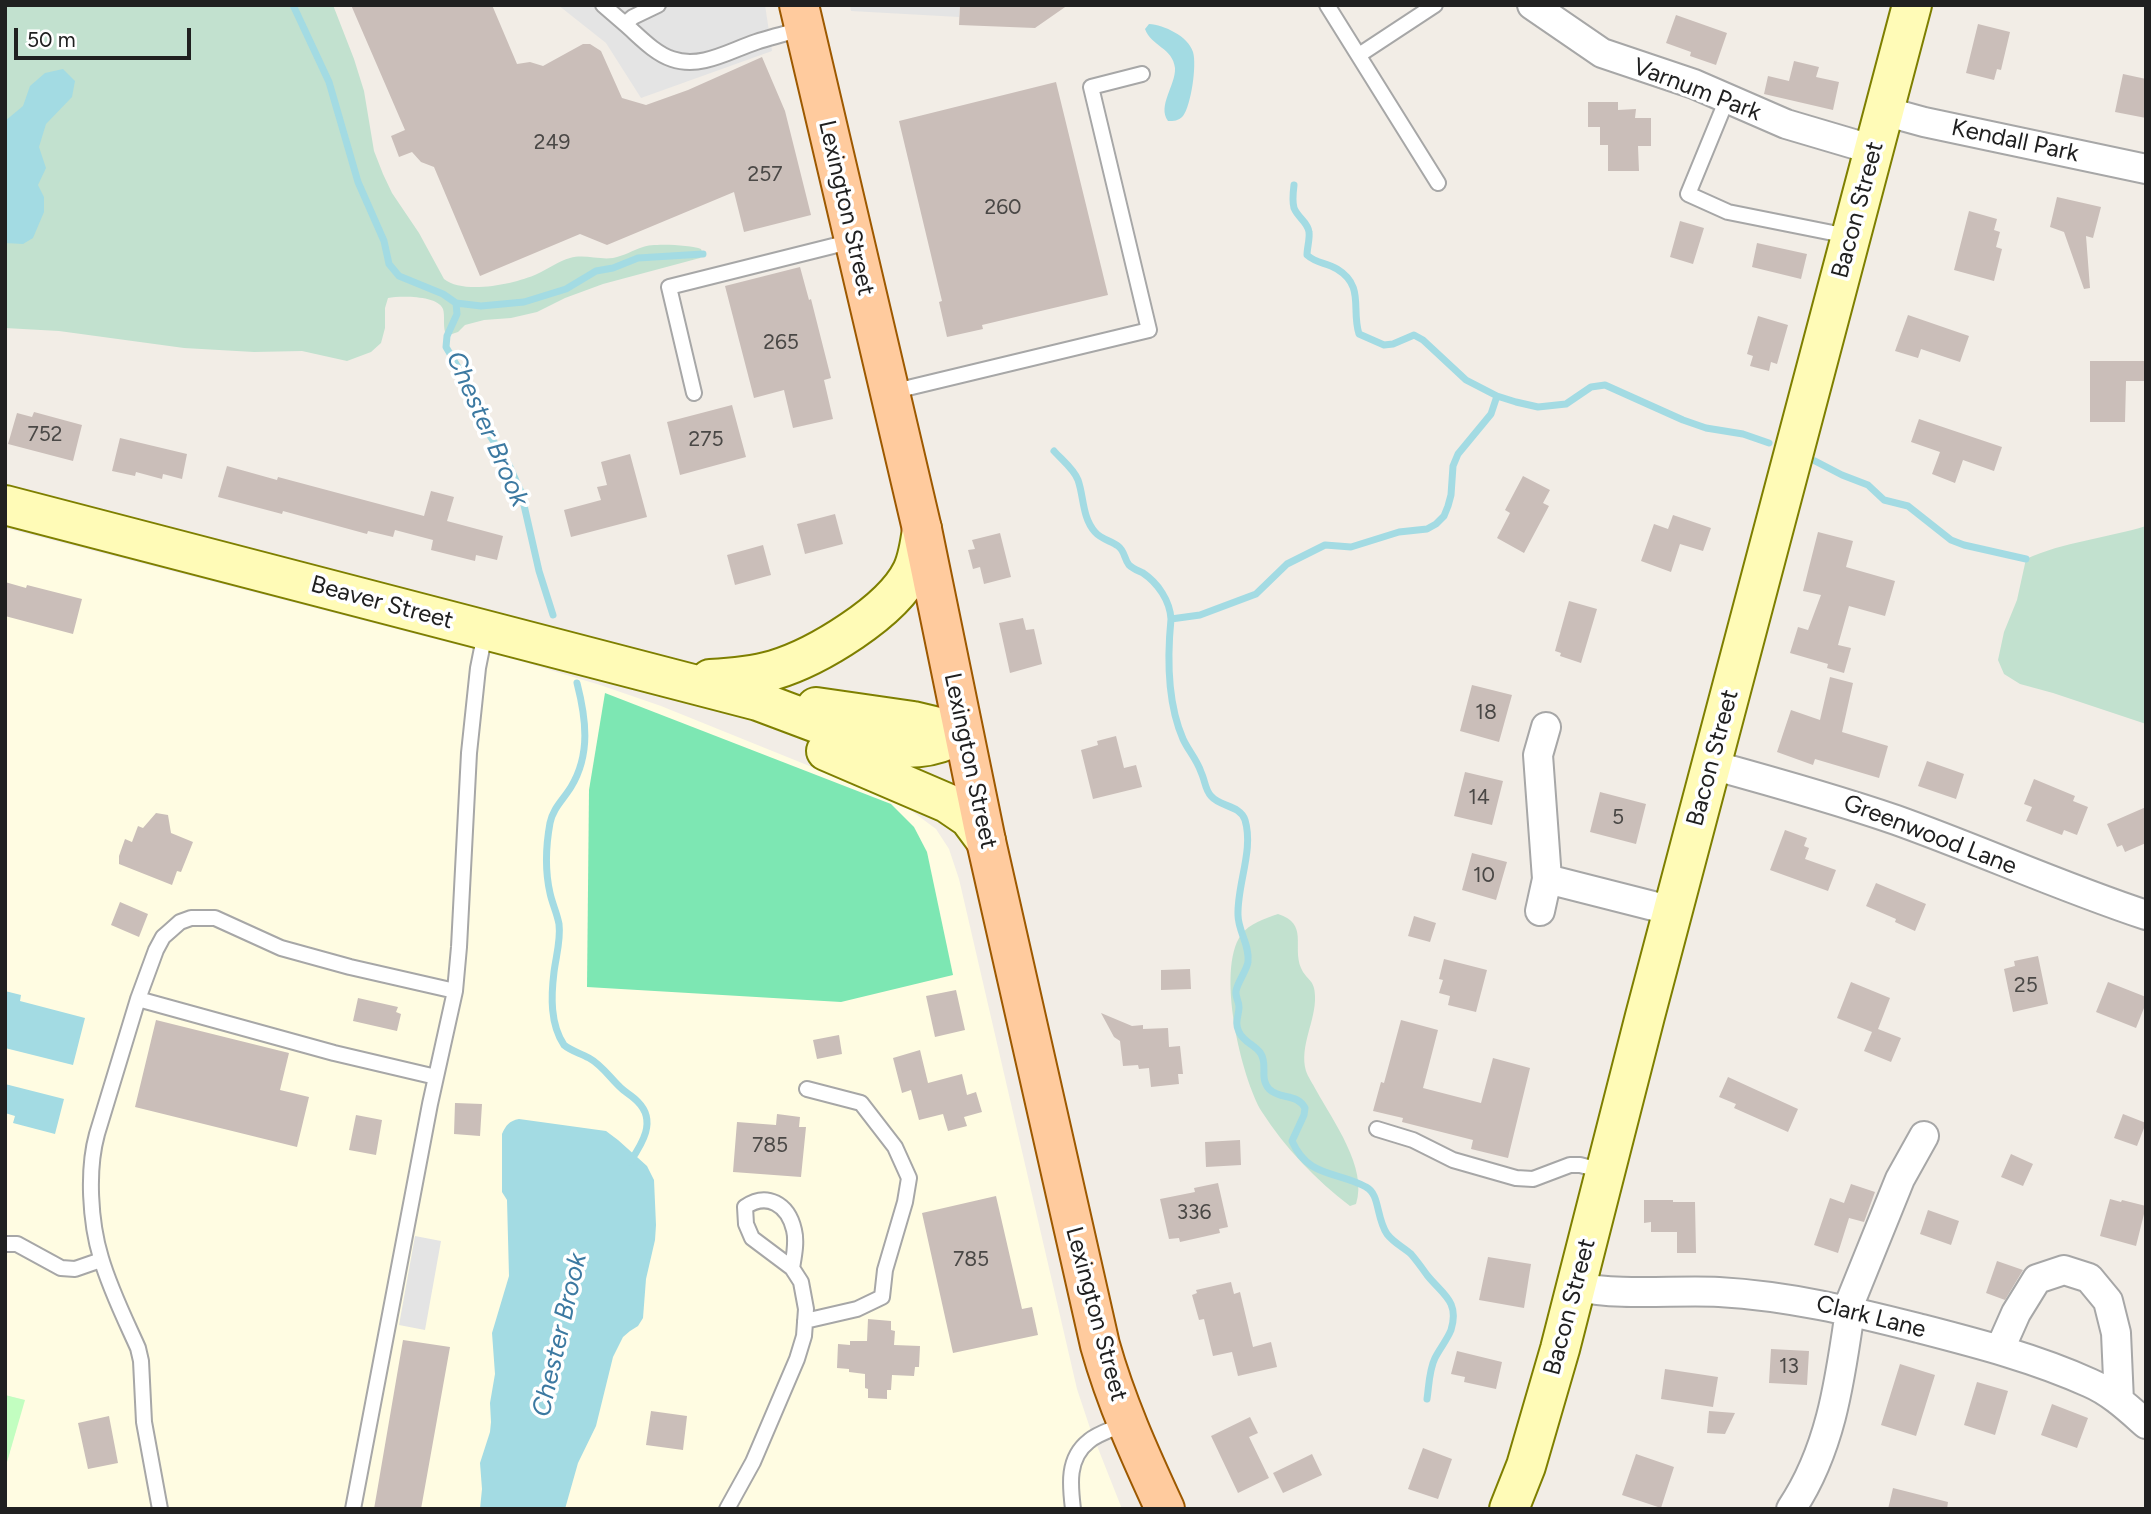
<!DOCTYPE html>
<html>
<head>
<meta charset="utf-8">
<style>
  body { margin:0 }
  #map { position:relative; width:2151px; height:1514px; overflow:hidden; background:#f2ede6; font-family:Figtree,sans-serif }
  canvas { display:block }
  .frame { position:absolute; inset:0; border:7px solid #202020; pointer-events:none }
  .scale { position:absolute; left:14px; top:28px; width:177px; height:32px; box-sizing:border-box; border:4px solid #202020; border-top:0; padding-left:9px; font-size:21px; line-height:24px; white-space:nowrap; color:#202020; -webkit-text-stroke:5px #fff; paint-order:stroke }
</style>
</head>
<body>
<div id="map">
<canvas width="2151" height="1514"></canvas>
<div class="frame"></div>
<div class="scale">50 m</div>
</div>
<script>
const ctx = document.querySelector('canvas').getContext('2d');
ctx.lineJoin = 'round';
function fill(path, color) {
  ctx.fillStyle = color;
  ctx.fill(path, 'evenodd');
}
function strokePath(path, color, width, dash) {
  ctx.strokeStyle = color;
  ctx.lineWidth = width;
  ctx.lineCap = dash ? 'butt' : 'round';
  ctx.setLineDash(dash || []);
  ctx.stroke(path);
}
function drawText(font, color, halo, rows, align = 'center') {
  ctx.font = font + ' Figtree,sans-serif';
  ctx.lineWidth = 7;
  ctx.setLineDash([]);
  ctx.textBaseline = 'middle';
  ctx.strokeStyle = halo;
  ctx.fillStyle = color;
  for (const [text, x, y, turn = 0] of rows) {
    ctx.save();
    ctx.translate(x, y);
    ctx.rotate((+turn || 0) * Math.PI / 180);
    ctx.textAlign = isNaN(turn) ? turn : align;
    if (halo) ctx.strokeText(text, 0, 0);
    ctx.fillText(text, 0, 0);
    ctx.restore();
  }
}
const education = new Path2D(`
  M 5,528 L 520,661 L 600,685 L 661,706 L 901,803 L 936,829 L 949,849 L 959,879 L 1077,1389 L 1090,1428 L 1122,1509 L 5,1509 L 5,1469 L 24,1400 L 5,1395 Z`);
const wetland = new Path2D(`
  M 5,5 L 333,5 L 354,59 L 364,91 L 374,151 L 383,174 L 392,193 L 419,233 L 444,279 C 464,295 515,284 537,274 C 548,269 559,261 570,258 C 584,254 599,260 613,258 C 624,256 633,250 643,247 C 653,243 691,245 701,249 L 703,254 L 700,258 L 603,284 L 565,298 L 537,312 L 511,318 L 484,320 L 465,325 L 458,332 L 452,334 L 445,332 C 443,325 445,315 443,309 C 437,295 400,296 388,298 L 385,308 L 385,328 L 381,343 L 371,352 L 347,361 L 302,351 L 254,352 L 184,348 L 59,331 L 5,328 Z
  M 2146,526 L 2146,724 L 2053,693 L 2020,684 L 2004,674 L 1998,660 L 2004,632 L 2017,600 L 2026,559 C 2063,542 2107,538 2146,526 Z
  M 1278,914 C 1309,924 1292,946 1301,968 C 1306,980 1315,979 1315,996 C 1316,1021 1299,1046 1306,1071 C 1308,1077 1313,1084 1316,1090 C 1333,1121 1368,1168 1356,1204 L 1350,1206 C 1316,1180 1285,1148 1262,1112 C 1241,1077 1216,970 1241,935 C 1250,923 1264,919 1278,914 Z`);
const park = new Path2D(`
  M 5,1395 L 25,1400 L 5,1469 Z`);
const pitch = new Path2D(`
  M 605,693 L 891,804 L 914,827 L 927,852 L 953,975 L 841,1002 L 587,987 L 589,790 Z`);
const parking = new Path2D(`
  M 558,5 L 765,5 L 772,51 L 641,98 L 606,43 Z
  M 850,5 L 960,5 L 959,17 L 851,11 Z
  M 415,1236 L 441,1241 L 425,1330 L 399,1325 Z`);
const water = new Path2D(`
  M 1149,24 C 1164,25 1188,36 1193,52 C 1197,65 1191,106 1183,116 C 1178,121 1174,121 1168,121 C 1157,106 1176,85 1175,68 C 1173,48 1151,46 1145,29 Z
  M 63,69 L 75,81 L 72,97 L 46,124 L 39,147 L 46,168 L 38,185 L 44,197 L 44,212 L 33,238 L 23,244 L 5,243 L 5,121 L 23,106 L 30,86 L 45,73 Z
  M 5,991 L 21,995 L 20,1001 L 85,1018 L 73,1065 L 5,1048 Z
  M 5,1084 L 64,1099 L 55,1134 L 13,1123 L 15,1116 L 5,1113 Z
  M 519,1119 L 606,1131 L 618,1140 L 647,1166 L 654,1180 L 656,1225 L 655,1240 L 646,1279 L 643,1318 L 638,1326 L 630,1331 L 623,1337 L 613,1357 L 596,1426 L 578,1463 L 565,1509 L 480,1509 L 482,1489 L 480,1463 L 490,1432 L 491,1422 L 490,1403 L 495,1374 L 492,1333 L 509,1276 L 507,1200 L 502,1192 L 502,1134 C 506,1125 509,1121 519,1119 Z`);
const stream = new Path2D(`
  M 293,5 L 329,82 L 358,182 L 384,241 L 389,264 L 399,276 L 443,294 L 456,303 L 457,314 L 447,336 L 446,347 L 462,374 L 485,428 L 509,465 L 521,492 L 539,571 L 553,615
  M 1294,185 C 1293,193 1292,201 1294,208 C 1298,218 1308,222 1309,232 C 1310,239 1307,248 1307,255 C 1317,264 1326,262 1337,269 C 1365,286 1351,309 1359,334 L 1384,345 L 1393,344 L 1414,335 L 1423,340 L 1466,380 L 1497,396 L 1516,402 L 1538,407 L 1566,404 L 1591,387 L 1605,385 L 1683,420 L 1706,428 L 1743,434 L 1769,443
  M 456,303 L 481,306 L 524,302 L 566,289 L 596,271 L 613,268 L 638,258 L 703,254
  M 1054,451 C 1062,460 1074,469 1078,480 C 1084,497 1082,517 1095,532 C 1101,539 1111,541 1118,546 C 1125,551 1124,559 1129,565 C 1133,569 1139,571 1143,573 C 1158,583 1170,601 1171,619 C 1167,659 1167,702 1183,739 C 1188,750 1197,760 1201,772 C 1205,780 1205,790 1211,796 C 1220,807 1240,805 1245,820 C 1254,850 1237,884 1238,915 C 1238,931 1250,945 1248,962 C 1246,972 1238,981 1236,991 C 1235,997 1239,1001 1239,1007 C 1239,1016 1234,1022 1239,1032 C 1244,1043 1256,1045 1261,1054 C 1268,1065 1259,1078 1269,1089 C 1280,1100 1297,1093 1305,1108 L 1304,1115 L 1292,1141 C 1308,1178 1337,1171 1366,1187 C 1380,1194 1376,1218 1387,1234 C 1394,1243 1403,1247 1411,1254 C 1417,1261 1422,1268 1427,1275 C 1442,1294 1460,1301 1451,1330 C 1447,1340 1440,1348 1435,1358 C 1429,1370 1429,1386 1427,1399
  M 1815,461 L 1842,475 L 1868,485 L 1884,500 L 1908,506 L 1951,540 L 1964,545 L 2026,559
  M 1171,619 L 1200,615 L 1256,594 L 1287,564 L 1325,545 L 1351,547 L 1399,532 L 1427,529 L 1436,524 L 1444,516 L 1448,506 L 1451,495 L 1453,466 L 1458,454 L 1491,414 L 1497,396
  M 577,683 C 586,718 591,754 571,787 C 563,800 553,808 550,823 C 546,845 545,871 550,893 C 552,903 557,913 559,924 C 561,940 556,956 554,972 C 551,996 550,1024 564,1045 C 571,1051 580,1053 589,1058 C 602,1065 610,1078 621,1088 C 626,1093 633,1096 638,1102 C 657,1121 642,1144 630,1162`);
const building = new Path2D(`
  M 351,5 L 492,5 L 517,64 L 530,62 L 543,66 L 583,44 L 590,44 L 601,51 L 622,98 L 646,105 L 688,90 L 762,57 L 785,111 L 811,215 L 744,232 L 734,192 L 607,245 L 580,234 L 480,276 L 434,167 L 421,162 L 412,152 L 399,157 L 391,136 L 405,130 Z
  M 960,5 L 1068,5 L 1035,28 L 959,25 Z
  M 1676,15 L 1727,33 L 1716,65 L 1690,56 L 1691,52 L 1666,43 Z
  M 1978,24 L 2010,32 L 2001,70 L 1997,69 L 1994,80 L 1966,73 Z
  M 1794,61 L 1819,67 L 1816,77 L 1839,82 L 1833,110 L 1764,94 L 1768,76 L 1789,81 Z
  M 2123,74 L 2146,79 L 2146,118 L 2115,112 Z
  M 1056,82 L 1108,295 L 982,325 L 983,329 L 947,337 L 939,302 L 942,301 L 899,121 Z
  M 1588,102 L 1618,102 L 1618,110 L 1636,109 L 1635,118 L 1651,118 L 1651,146 L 1638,146 L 1639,171 L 1608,171 L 1608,145 L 1600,145 L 1600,127 L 1588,127 Z
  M 2057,197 L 2101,207 L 2093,238 L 2086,236 L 2090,288 L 2084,289 L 2064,232 L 2050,227 Z
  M 1969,211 L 1997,219 L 1994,230 L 2000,232 L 1996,247 L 2002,249 L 1994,281 L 1954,270 Z
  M 1680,221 L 1704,228 L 1693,264 L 1670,257 Z
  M 1757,243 L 1807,254 L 1801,279 L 1752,267 Z
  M 800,267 L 809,300 L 811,299 L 831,378 L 824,380 L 833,419 L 793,428 L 784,390 L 754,398 L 725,286 Z
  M 1908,315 L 1969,336 L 1960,362 L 1921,349 L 1918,358 L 1895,351 Z
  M 1758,316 L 1788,325 L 1777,364 L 1771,362 L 1769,371 L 1750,366 L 1753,356 L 1747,354 Z
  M 2090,361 L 2146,361 L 2146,381 L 2126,381 L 2125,422 L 2090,422 Z
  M 732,405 L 746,457 L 680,475 L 667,422 Z
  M 34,412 L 82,425 L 73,461 L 8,444 L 17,413 L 32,417 Z
  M 1919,419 L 2002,447 L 1994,471 L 1963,460 L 1955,483 L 1932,474 L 1940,452 L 1911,442 Z
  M 120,438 L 187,454 L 182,479 L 163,474 L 162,479 L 136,472 L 135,476 L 112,471 Z
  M 630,454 L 647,517 L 571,537 L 564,510 L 601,500 L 597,487 L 607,485 L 601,462 Z
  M 227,466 L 277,480 L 278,477 L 424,516 L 431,491 L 454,497 L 447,521 L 503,536 L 497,560 L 476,555 L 475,561 L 431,550 L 433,540 L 395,530 L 393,537 L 368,531 L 367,534 L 283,511 L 282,514 L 218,497 Z
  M 1523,476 L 1550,490 L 1543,503 L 1549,506 L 1524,553 L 1497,538 L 1510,513 L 1505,510 Z
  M 835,514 L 843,544 L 805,554 L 797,524 Z
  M 1673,515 L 1711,528 L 1703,551 L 1680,544 L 1671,572 L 1641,561 L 1654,524 L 1668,529 Z
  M 1818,532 L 1853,541 L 1846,567 L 1895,581 L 1885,616 L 1849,606 L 1838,645 L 1851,648 L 1844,673 L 1827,668 L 1828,664 L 1790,653 L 1798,627 L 1808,630 L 1821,595 L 1803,591 Z
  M 1000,533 L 1011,577 L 984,584 L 980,567 L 973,569 L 968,550 L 975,549 L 972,540 Z
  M 763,545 L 771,575 L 735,585 L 727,555 Z
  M 5,582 L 26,588 L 27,585 L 82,599 L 73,634 L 5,616 Z
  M 1569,601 L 1597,609 L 1581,663 L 1560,656 L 1561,653 L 1555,651 Z
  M 1023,618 L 1026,630 L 1034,629 L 1042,664 L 1010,673 L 999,623 Z
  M 1830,677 L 1853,683 L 1842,732 L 1888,746 L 1879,778 L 1815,759 L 1813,765 L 1777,752 L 1791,710 L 1820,720 Z
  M 1472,685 L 1512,695 L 1499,742 L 1460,731 Z
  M 1116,736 L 1124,768 L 1136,765 L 1142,787 L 1093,799 L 1081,750 L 1098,745 L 1097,741 Z
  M 1927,761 L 1964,774 L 1956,799 L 1918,786 Z
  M 1465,772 L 1503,781 L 1492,825 L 1454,816 Z
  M 2034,779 L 2075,796 L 2073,801 L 2088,807 L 2077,835 L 2064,830 L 2062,835 L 2026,821 L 2032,807 L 2024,804 Z
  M 1600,792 L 1646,804 L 1636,844 L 1590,832 Z
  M 2146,807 L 2146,843 L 2125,852 L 2122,845 L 2117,847 L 2107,824 Z
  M 156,813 L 168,815 L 171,833 L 193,842 L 181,872 L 177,871 L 172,885 L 119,864 L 119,856 L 125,839 L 132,842 L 138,826 L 143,828 Z
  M 1785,830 L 1807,838 L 1804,846 L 1809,848 L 1805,859 L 1836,870 L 1828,891 L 1770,870 Z
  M 1472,853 L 1507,862 L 1496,900 L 1462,890 Z
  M 1876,883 L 1926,904 L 1915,931 L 1895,922 L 1896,919 L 1866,906 Z
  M 120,902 L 148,914 L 139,937 L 111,925 Z
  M 1414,916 L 1436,923 L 1430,942 L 1408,936 Z
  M 2038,956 L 2048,1004 L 2013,1012 L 2004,969 L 2015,966 L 2014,961 Z
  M 1444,959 L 1487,970 L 1476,1012 L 1448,1005 L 1450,996 L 1439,993 L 1443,980 L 1439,979 Z
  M 1190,969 L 1191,989 L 1161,990 L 1161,970 Z
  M 1851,982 L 1890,998 L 1878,1029 L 1901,1038 L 1891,1062 L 1864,1051 L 1872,1032 L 1837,1018 Z
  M 2108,982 L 2146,997 L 2146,1003 L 2136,1028 L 2096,1012 Z
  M 956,990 L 965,1030 L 935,1037 L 926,996 Z
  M 358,998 L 398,1007 L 396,1012 L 401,1014 L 397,1031 L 353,1021 Z
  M 1101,1013 L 1132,1026 L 1143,1025 L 1143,1029 L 1168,1028 L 1169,1047 L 1180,1046 L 1183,1074 L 1178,1074 L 1179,1084 L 1151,1087 L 1149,1068 L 1139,1069 L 1138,1065 L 1123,1066 L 1120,1041 L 1114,1037 Z
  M 156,1020 L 289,1053 L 280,1090 L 309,1097 L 297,1147 L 135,1107 Z
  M 1401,1020 L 1438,1030 L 1423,1088 L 1481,1103 L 1493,1058 L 1530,1068 L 1508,1158 L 1471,1149 L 1473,1140 L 1402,1122 L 1403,1118 L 1373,1111 L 1381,1082 L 1384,1083 Z
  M 839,1035 L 842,1054 L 817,1059 L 813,1040 Z
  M 920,1050 L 928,1083 L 962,1074 L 967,1095 L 976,1092 L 982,1112 L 964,1117 L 967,1126 L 948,1131 L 943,1114 L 919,1120 L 911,1090 L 902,1093 L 893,1058 Z
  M 1728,1077 L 1798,1109 L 1788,1132 L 1734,1108 L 1736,1104 L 1719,1097 Z
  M 455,1103 L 482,1104 L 480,1136 L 454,1134 Z
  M 777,1114 L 800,1117 L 799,1127 L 806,1127 L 801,1177 L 733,1172 L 737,1122 L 776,1125 Z
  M 2123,1114 L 2146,1123 L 2137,1146 L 2114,1138 Z
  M 356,1115 L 382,1120 L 376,1155 L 349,1150 Z
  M 1240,1140 L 1241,1165 L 1206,1167 L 1205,1142 Z
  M 2011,1154 L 2033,1164 L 2023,1186 L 2001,1177 Z
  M 1218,1183 L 1228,1227 L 1219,1229 L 1220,1233 L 1180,1242 L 1179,1238 L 1169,1239 L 1160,1199 L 1195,1192 L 1194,1188 Z
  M 1851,1184 L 1875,1192 L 1864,1222 L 1849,1218 L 1838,1253 L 1814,1245 L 1830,1198 L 1844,1203 Z
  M 996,1196 L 1022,1309 L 1032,1307 L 1038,1335 L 953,1353 L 922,1213 Z
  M 2110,1199 L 2121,1202 L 2122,1200 L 2146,1206 L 2136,1246 L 2100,1236 Z
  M 1644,1200 L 1673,1200 L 1673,1202 L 1695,1202 L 1696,1253 L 1677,1253 L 1677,1232 L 1651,1232 L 1651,1222 L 1644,1223 Z
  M 1928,1210 L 1959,1221 L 1951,1245 L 1920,1234 Z
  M 1488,1257 L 1531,1264 L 1524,1308 L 1479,1300 Z
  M 1997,1261 L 2023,1270 L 2005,1300 L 1986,1293 Z
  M 1231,1282 L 1234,1294 L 1240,1292 L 1253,1347 L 1271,1342 L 1277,1367 L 1238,1376 L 1232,1352 L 1213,1356 L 1204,1319 L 1199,1320 L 1192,1295 L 1197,1293 L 1196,1290 Z
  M 868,1319 L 891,1321 L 891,1330 L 895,1331 L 894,1345 L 920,1346 L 919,1367 L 915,1367 L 914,1376 L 892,1375 L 891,1390 L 887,1390 L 887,1399 L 868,1398 L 868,1389 L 865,1388 L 865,1374 L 849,1372 L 849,1369 L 837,1368 L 838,1344 L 850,1345 L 850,1341 L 867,1341 Z
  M 403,1340 L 450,1347 L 421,1509 L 374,1509 Z
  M 1771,1349 L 1809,1351 L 1807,1385 L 1769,1383 Z
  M 1457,1351 L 1502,1362 L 1496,1389 L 1464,1382 L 1465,1377 L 1451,1374 Z
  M 1900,1364 L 1935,1375 L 1916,1436 L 1881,1425 Z
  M 1665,1369 L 1718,1377 L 1713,1407 L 1661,1399 Z
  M 1977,1382 L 2008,1391 L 1995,1435 L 1964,1425 Z
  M 2052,1404 L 2088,1418 L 2077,1448 L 2041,1435 Z
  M 651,1411 L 687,1416 L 683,1450 L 646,1445 Z
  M 1709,1411 L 1735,1413 L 1725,1434 L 1707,1433 Z
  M 109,1416 L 118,1463 L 88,1469 L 78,1423 Z
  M 1250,1417 L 1258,1433 L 1249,1437 L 1269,1478 L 1238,1493 L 1211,1436 Z
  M 1423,1448 L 1452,1459 L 1438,1499 L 1408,1489 Z
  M 1312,1454 L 1322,1475 L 1283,1493 L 1273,1473 Z
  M 1636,1454 L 1674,1467 L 1661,1508 L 1622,1495 Z
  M 1893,1488 L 1948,1502 L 1947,1509 L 1888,1509 Z`);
const lane = new Path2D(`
  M 603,5 L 625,24 L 633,17 L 658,5
  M 1327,5 L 1438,183
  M 625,24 C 639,36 654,53 672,59 C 701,69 729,51 756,42 C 771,37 787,33 803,29
  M 1359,55 L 1435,5
  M 1727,99 L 1688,194 L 1728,212 L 1848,236
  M 891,392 L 1149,330 L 1091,87 L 1142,74
  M 694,393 L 669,287 L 853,241
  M 138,999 L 334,1053 L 436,1077
  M 1377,1129 L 1413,1140 L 1453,1160 L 1516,1178 L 1533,1179 L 1570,1165 L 1580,1165 L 1604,1171
  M 5,1244 L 17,1244 L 61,1268 L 75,1269 L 101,1260
  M 805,1321 L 857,1309 L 882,1297 L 885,1270 L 905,1202 L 909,1178 L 895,1147 L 861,1103 L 807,1089
  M 160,1509 L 144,1422 L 141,1361 L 138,1348 C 125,1319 110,1289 101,1258 C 90,1222 87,1170 97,1134 L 138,999 L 156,950 L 163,937 L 171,930 L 180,922 L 191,918 L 215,918 L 281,948 L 350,967 L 455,991
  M 353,1509 L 430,1104 L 455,991 L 459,947 L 469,753 L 478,668 L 485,633
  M 727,1509 L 753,1462 L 797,1359 L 804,1336 L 806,1309 L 801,1282 L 792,1268 L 752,1238 L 746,1224 L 745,1207 C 767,1192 788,1204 794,1230 C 797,1242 794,1256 792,1268
  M 1073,1509 C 1070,1485 1067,1458 1089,1441 C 1098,1433 1114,1429 1124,1424`);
const street = new Path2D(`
  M 1532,5 L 1602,53 L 1694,84 L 1786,124 L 1874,150
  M 1884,111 L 1924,122 L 2146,169
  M 1712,765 C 1774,782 1835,799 1896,820 C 1980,850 2061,887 2146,915
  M 1547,879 L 1673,911
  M 1540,911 L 1547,879 L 1538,755 L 1546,727
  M 1576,1287 C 1623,1296 1672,1290 1719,1292 C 1789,1296 1851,1311 1918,1328 C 1976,1343 2035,1358 2090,1383 C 2111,1392 2129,1409 2146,1424
  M 1847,1310 L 1900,1179 L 1924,1136
  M 2000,1349 L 2016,1313 L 2037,1279 L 2064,1270 L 2089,1278 L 2108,1301 L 2116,1333 L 2119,1401
  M 1791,1509 C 1831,1450 1840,1380 1850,1311`);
const secondary = new Path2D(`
  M 5,505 L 758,701 L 870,743 C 907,751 930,750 963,733
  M 710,679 C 731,678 753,676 774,670 C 817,657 892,612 912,571 C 918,558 920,544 922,529
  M 816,707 L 913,721 L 963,733
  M 826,751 L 947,803 L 969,818 L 986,841
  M 1509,1509 L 1526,1466 L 1560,1349 L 1645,1016 L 1912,5`);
const primary = new Path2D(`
  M 799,5 L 922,529 L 986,841 L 1100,1345 C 1116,1402 1140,1455 1165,1509`);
const numberNames = [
  ["249",552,143],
  ["257",765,175],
  ["260",1003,208],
  ["265",781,343],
  ["752",45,435],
  ["275",706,440],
  ["18",1486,713],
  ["14",1479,798],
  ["5",1618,818],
  ["10",1484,876],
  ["25",2026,986],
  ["785",770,1146],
  ["336",1194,1213],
  ["785",971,1260],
  ["13",1789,1367]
];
const streetNames = [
  ["Varnum Park",1697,90,21],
  ["Kendall Park",2015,141,12],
  ["Lexington Street",846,208,77],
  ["Bacon Street",1858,210,-75],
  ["Beaver Street",382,603,15],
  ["Bacon Street",1713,758,-75],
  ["Lexington Street",970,761,78],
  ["Greenwood Lane",1930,835,21],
  ["Bacon Street",1570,1307,-75],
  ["Lexington Street",1096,1314,75],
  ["Clark Lane",1871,1317,14]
];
const waterNames = [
  ["Chester Brook",487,429,66],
  ["Chester Brook",560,1335,-77]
];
fill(education, '#fffce2');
fill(wetland, '#c2e1cf');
fill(park, '#c2fec0');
fill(pitch, '#7de7b3');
fill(parking, '#e4e4e4');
fill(water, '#a3dbe3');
strokePath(stream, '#a3dbe3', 7);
fill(building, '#cabeb9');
strokePath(lane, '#a7a7a7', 18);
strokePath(street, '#a7a7a7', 32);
strokePath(secondary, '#7e7f00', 42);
strokePath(primary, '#9d5900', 42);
strokePath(lane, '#fff', 14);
strokePath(street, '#fff', 28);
strokePath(secondary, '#fffbb7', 38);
strokePath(primary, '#ffcb9e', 38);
drawText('21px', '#4a4846', null, numberNames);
drawText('24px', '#202020', '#fff', streetNames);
drawText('italic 26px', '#3c79a1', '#fff', waterNames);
</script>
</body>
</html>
